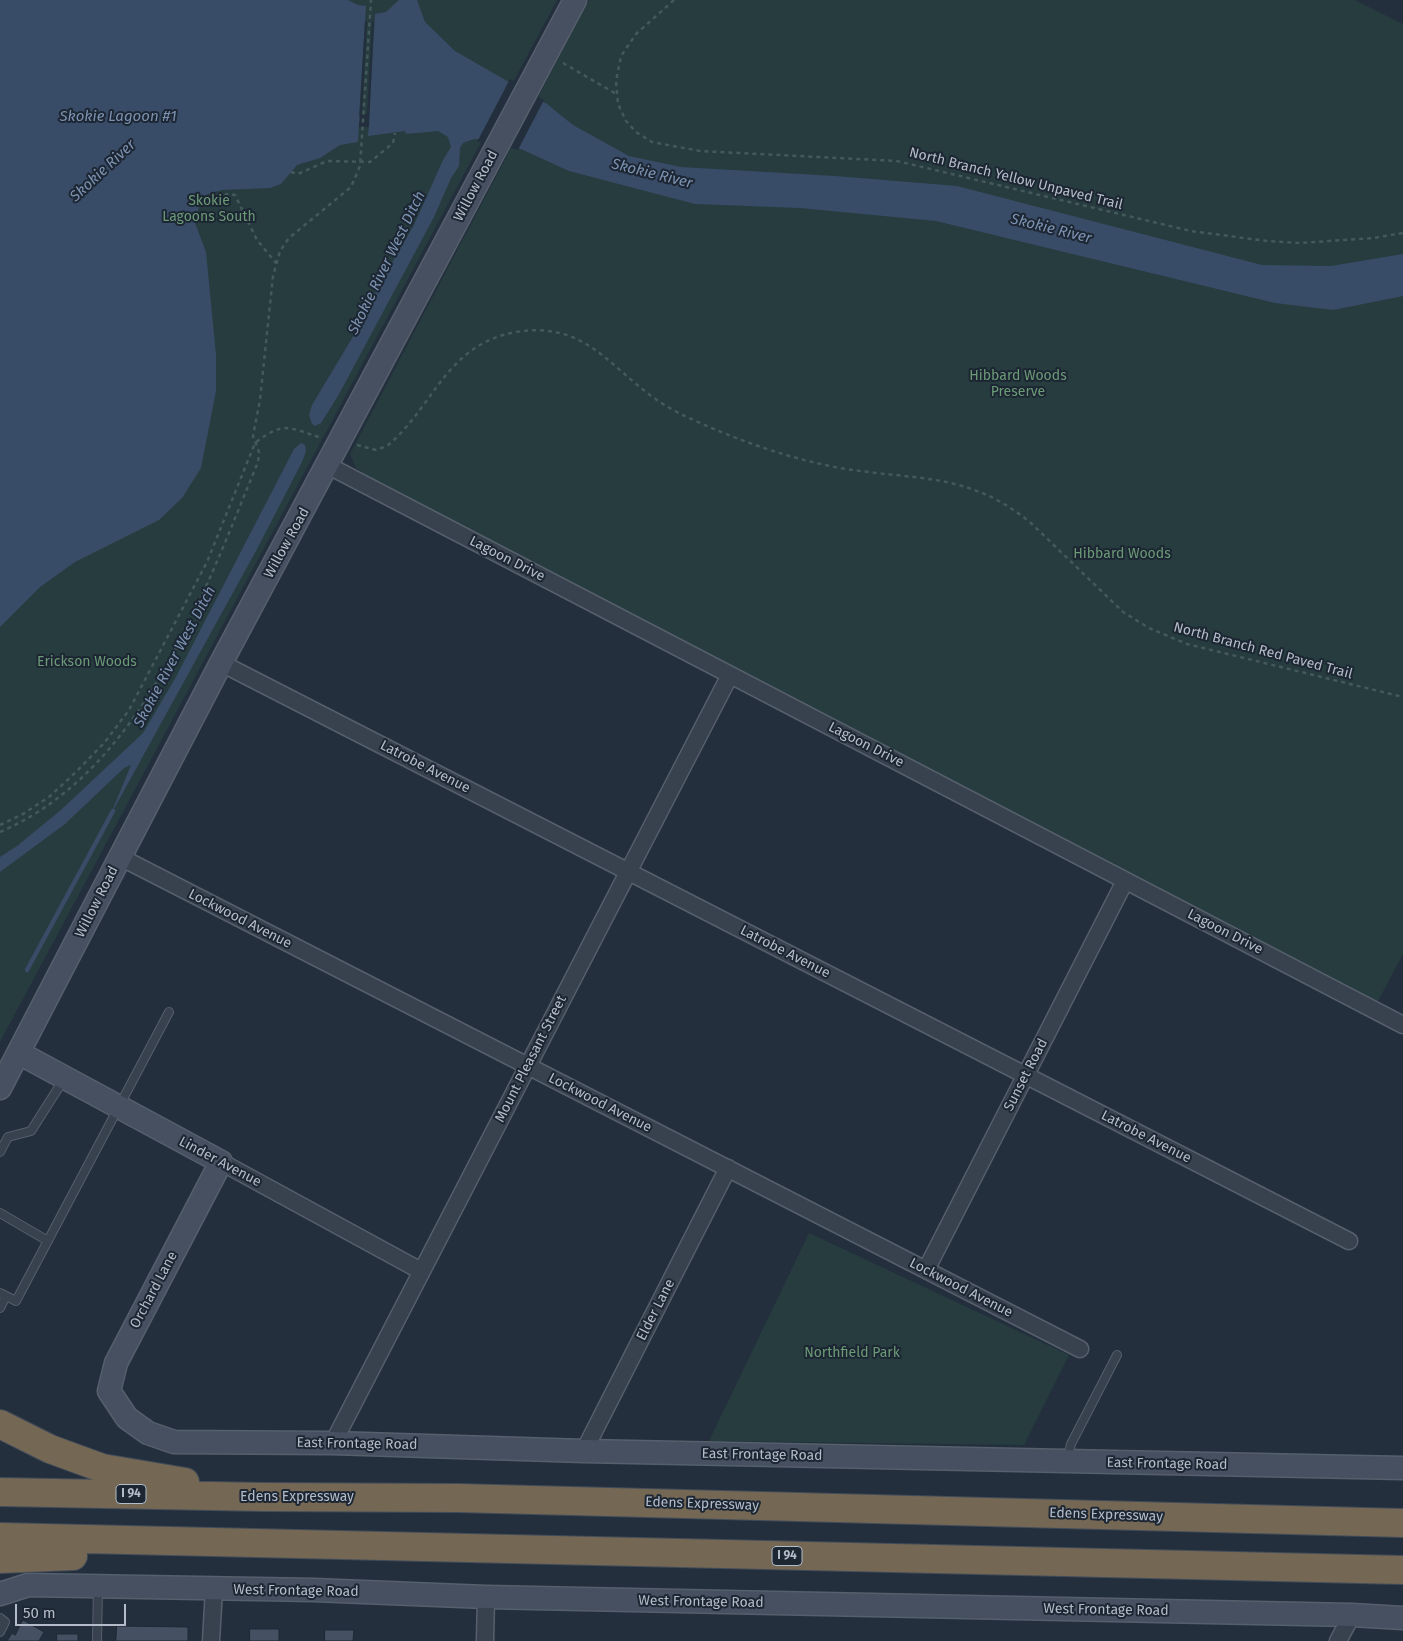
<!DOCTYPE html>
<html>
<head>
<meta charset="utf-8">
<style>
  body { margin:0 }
  #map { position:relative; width:1403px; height:1641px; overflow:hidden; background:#242f3e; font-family:"Fira Sans",sans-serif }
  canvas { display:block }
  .scale { position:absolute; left:15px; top:1604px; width:111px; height:22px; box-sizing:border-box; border:2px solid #b4bcc9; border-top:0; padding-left:6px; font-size:15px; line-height:18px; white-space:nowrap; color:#b4bcc9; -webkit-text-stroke:4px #1d2633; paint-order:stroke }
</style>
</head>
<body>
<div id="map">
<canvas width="1403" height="1641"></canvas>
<div class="scale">50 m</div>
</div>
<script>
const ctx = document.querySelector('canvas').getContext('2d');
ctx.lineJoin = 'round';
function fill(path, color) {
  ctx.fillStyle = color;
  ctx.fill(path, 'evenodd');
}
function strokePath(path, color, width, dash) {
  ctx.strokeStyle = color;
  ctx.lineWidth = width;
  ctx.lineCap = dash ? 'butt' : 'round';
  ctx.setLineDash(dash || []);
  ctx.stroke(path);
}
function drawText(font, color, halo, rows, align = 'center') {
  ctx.font = font + ' "Fira Sans",sans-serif';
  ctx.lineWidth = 4;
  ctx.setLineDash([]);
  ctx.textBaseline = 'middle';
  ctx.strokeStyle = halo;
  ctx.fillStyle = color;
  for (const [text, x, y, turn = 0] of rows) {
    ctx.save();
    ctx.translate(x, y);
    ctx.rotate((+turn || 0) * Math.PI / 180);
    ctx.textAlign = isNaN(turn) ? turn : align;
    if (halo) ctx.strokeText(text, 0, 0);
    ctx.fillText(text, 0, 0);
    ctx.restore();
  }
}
const green = new Path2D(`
  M 0,0 L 557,0 L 0,1042 Z
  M 589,0 L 1355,0 L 1403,24 L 1403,954 L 1377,1003 L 383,486 L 356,468 L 350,454 Z
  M 809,1233 L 1069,1355 L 1024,1445 L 709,1441 Z`);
const water = new Path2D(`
  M 0,0 L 348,0 L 358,5 L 366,6 L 359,116 L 369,116 L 375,14 L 386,12 L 399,0 L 417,0 L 425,22 L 455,51 L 547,104 L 573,125 L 629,156 L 681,167 L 835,176 L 957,186 L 1262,265 L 1331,266 L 1403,254 L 1403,296 L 1333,310 L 1275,303 L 936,221 L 800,208 L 695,204 L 569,171 L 523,150 L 493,139 L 474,139 L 463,143 L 460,148 L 459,166 L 451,178 L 434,217 L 338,396 L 321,423 L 315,426 L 312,424 L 309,415 L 312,405 L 354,335 L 379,285 L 414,225 L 443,160 L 451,147 L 448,137 L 438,131 L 406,134 L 405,131 L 368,136 L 369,124 L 359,123 L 358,142 L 340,145 L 320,158 L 297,165 L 281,184 L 270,188 L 222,190 L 208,194 L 201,199 L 195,223 L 206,252 L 216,355 L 216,391 L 201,468 L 182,498 L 159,520 L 75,562 L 40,587 L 0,627 Z
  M 301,443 L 305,445 L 306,451 L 302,462 L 257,549 L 110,816 L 131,765 L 124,768 L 65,824 L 0,872 L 0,857 L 17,846 L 61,810 L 143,733 L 176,677 L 294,449 Z`);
const pier = new Path2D(`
  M 365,21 L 367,21 L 362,114 L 367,114 L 372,21 L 374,21 L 369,127 L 359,127 Z
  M 510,79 L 544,100 L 518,150 L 493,141 L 477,142 Z`);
const stream = new Path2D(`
  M 27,970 L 113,811`);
const building = new Path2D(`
  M 23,1620 L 44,1632 L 39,1641 L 7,1641 L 12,1633 L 15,1635 Z
  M 117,1626 L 188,1627 L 188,1641 L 116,1641 Z
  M 250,1629 L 279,1629 L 279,1641 L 250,1641 Z
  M 325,1630 L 354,1630 L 353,1641 L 325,1641 Z
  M 57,1634 L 78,1634 L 78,1641 L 57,1641 Z`);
const path = new Path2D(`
  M 674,0 L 636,34 L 621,56 L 616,81 L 618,104 L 626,121 L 636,132 L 652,142 L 700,151 L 897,161 L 1191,231 L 1267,241 L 1300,243 L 1373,238 L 1403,233
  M 563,63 L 618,95
  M 291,172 L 298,174 L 327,161 L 370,162 L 393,143 L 395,133
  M 218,200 L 227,194 L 235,195 L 257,240 L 276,263
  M 357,445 L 376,450 L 387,446 C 435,406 445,345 516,332 C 583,321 607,364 654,398 C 672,411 693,420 714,429 C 754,446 797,460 840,468 C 916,481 969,471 1032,524 L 1123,612 L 1149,628 L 1187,644 L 1403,697
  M 0,825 L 23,814 L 49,797 L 76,772 L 105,742 L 129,710 L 207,562 L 255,443 C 285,420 289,428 322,438
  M 0,832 C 142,771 203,595 258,462 L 259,452 L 253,436 L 260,400 L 273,276 L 280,251 L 289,238 L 351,187 L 360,166 L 371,0`);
const lane = new Path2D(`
  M 0,1152 L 8,1137 L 31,1131 L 64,1079
  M 0,1213 L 48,1241
  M 0,1293 L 16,1301 L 169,1012
  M 0,1308 L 6,1296
  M 1068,1458 L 1071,1444 L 1117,1355
  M 0,1618 L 5,1622 L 0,1632
  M 97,1641 L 98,1588`);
const street = new Path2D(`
  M 329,466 L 1403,1025
  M 221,663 L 1349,1241
  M 120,857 L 1080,1349
  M 221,1162 L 421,1271
  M 926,1270 L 1125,881
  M 333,1443 L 730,675
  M 584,1451 L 728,1168
  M 211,1641 L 214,1589
  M 485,1641 L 486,1597
  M 1338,1641 L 1352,1615`);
const secondary = new Path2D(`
  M 19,1053 L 221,1162 L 116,1363 L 109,1391 L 127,1418 L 148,1433 L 174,1442 L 333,1443 L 584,1451 L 1403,1468
  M 0,1088 L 221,663 L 575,0
  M 0,1594 L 28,1585 L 314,1590 L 486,1597 L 1352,1615 L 1403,1618`);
const highway = new Path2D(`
  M 0,1424 L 50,1449 L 102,1468 L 185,1482
  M 0,1492 L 263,1497 L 458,1498 L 1403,1523
  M 0,1537 L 1403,1570
  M 0,1559 L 73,1556`);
const shields = [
  [131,1494,30],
  [787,1556,30]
];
const shieldNames = [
  ["I 94",131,1494],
  ["I 94",787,1556]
];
const streetNames = [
  ["North Branch Yellow Unpaved Trail",1016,179,14],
  ["Willow Road",476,186,-62],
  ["Willow Road",287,543,-61],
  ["Lagoon Drive",507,559,27],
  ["North Branch Red Paved Trail",1263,651,15],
  ["Lagoon Drive",866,745,27],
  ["Latrobe Avenue",425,767,27],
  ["Willow Road",97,902,-63],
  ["Lockwood Avenue",240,919,27],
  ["Lagoon Drive",1225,932,27],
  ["Latrobe Avenue",785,952,27],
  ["Mount Pleasant Street",531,1059,-63],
  ["Sunset Road",1026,1075,-63],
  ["Lockwood Avenue",600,1103,27],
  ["Latrobe Avenue",1146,1137,27],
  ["Linder Avenue",220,1162,28],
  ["Lockwood Avenue",961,1288,27],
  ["Orchard Lane",154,1290,-62],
  ["Elder Lane",656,1310,-63],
  ["East Frontage Road",357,1444,1],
  ["East Frontage Road",762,1455,1],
  ["East Frontage Road",1167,1464,1],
  ["Edens Expressway",297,1497],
  ["Edens Expressway",702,1504,2],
  ["Edens Expressway",1106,1515,2],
  ["West Frontage Road",296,1591,1],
  ["West Frontage Road",701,1602,1],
  ["West Frontage Road",1106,1610,1]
];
const parkNames = [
  ["Skokie",209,201],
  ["Lagoons South",209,217],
  ["Hibbard Woods",1018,376],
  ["Preserve",1018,392],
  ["Hibbard Woods",1122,554],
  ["Erickson Woods",87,662],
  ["Northfield Park",852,1353]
];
const waterNames = [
  ["Skokie Lagoon #1",118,117],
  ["Skokie River",103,171,-43],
  ["Skokie River",652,174,14],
  ["Skokie River",1051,229,14],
  ["Skokie River West Ditch",387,263,-64],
  ["Skokie River West Ditch",175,657,-62]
];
fill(green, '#263c3f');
fill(water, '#394c67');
fill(pier, '#242f3e');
strokePath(stream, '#394c67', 4.5);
fill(building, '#455162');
strokePath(building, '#1f2835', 1);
strokePath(lane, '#565f6c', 10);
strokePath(street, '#565f6c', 19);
strokePath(secondary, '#565f6c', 25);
strokePath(highway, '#434c59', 30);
strokePath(path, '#44595c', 2.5, [4, 4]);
strokePath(lane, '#38414e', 8);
strokePath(street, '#38414e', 16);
strokePath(secondary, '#465061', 22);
strokePath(highway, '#746855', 28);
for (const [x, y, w] of shields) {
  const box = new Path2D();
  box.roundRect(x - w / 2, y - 9.5, w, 19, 4);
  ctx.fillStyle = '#1d2633';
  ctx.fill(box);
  strokePath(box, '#b4bcc9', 1);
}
drawText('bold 12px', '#b4bcc9', null, shieldNames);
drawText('14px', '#b4bcc9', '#1d2633', streetNames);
drawText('14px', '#6b9a76', '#1d2633', parkNames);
drawText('italic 15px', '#7c92b1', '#1d2633', waterNames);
</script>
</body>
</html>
